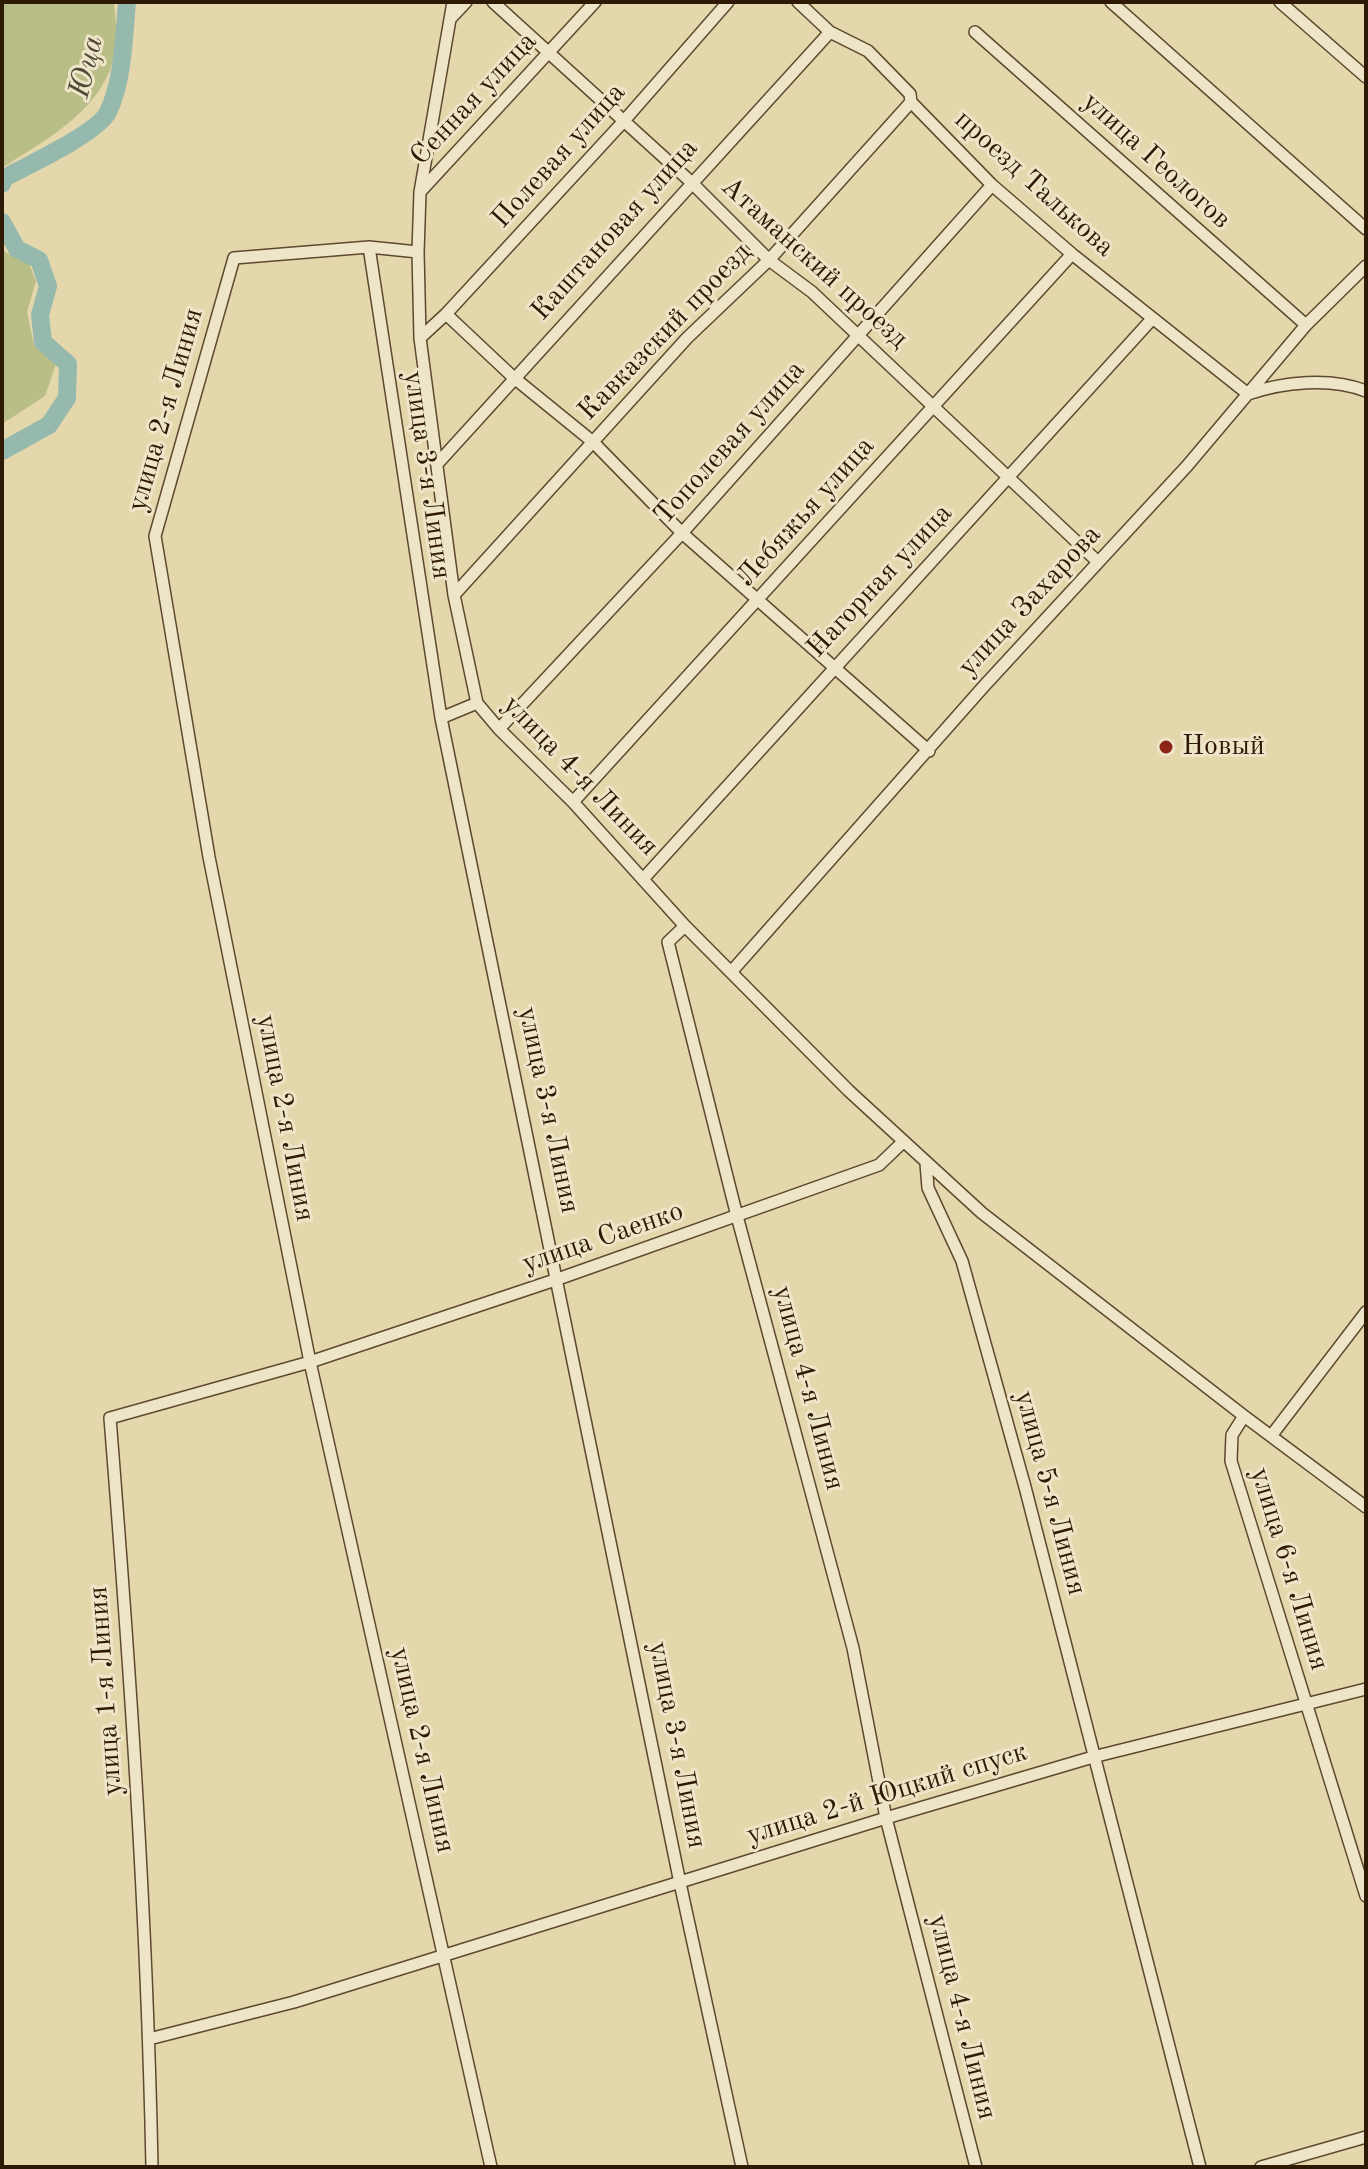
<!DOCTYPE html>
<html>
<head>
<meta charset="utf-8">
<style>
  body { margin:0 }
  #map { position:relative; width:1368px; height:2169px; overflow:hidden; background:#e5d7ac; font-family:"Old Standard TT",serif }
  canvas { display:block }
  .frame { position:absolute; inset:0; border:4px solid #2e1a04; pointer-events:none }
</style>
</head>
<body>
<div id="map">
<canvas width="1368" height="2169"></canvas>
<div class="frame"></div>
</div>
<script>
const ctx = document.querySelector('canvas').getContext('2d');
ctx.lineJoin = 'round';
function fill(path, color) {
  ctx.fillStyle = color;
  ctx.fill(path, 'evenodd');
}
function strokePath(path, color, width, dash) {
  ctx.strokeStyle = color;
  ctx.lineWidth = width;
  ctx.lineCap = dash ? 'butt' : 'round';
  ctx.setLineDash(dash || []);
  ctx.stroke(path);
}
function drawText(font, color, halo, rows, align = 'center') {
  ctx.font = font + ' "Old Standard TT",serif';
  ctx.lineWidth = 6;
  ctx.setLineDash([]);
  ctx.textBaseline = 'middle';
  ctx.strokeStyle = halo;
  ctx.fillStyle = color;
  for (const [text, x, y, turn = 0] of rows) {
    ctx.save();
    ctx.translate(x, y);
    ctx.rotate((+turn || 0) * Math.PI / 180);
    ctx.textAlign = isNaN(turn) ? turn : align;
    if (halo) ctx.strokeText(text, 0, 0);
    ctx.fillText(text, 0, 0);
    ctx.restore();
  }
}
const green = new Path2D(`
  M 2,2 L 114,2 C 115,18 118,36 115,52 C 104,110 48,138 2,168 Z
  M 2,246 L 5,252 L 29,264 L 36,281 L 27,312 L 34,345 L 56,364 L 45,396 L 2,424 Z`);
const river = new Path2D(`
  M 2,184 L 4,178 C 26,166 98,133 108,112 C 123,82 124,35 127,2
  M 2,222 L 17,249 L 39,260 L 48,286 L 40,315 L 43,342 L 68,364 L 67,398 L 49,425 L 2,451`);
const minor = new Path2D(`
  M 453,2 L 420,192 L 418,252 L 420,338 L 454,595 L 477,703 L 499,729 L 573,802 L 685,926 L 849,1091 L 982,1213 L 1244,1416 L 1366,1507
  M 493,2 L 691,182 L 769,260 L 812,292 L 1098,562
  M 798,2 L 830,32 L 868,51 L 910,94 L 911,102 L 992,185 L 1072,254 L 1248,394 C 1283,382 1330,377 1366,391
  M 1111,2 L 1366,229
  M 1280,2 L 1366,77
  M 451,18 L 466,2
  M 975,32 L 1306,325
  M 420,192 L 595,2
  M 369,247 L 441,718 L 680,1883 L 742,2167
  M 418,252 L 369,247 L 234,258 L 155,536 L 209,857 L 310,1362 L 491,2167
  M 446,314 L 513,377 L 593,442 L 682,533 L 929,751
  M 420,338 L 446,314 L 623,122 L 728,2
  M 438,463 L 830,32
  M 454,595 L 687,338 L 769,260 L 911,102
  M 441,718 L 477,703
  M 499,729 L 682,533 L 992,185
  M 573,802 L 1072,254
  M 644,878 L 1152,319
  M 685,926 L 668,942 L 737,1216 L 853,1648 L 886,1818 L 976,2167
  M 732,971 L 984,686 L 1187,466 L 1306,325 L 1366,266
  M 926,1163 L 928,1188 L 962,1261 L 1025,1487 L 1200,2167
  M 1244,1416 L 1232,1435 L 1231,1461 L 1366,1896
  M 1271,1436 L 1366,1312
  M 149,2039 L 294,2002 L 886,1818 L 1093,1757 L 1366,1689
  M 152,2167 C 147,1916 130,1668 110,1418 L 310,1362 L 558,1279 L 879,1165 L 903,1142
  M 1261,2167 L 1366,2137`);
const markers = [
  [1166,747,8,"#8f2418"]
];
const streetNames = [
  ["Сенная улица",474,99,-47],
  ["Полевая улица",559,156,-48],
  ["улица Геологов",1156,161,42],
  ["проезд Талькова",1034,184,42],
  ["Каштановая улица",615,230,-48],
  ["Атаманский проезд",814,263,42],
  ["Кавказский проезд",665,332,-46],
  ["улица 2-я Линия",166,410,-74],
  ["Тополевая улица",730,443,-48],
  ["улица 3-я Линия",427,475,82],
  ["Лебяжья улица",806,512,-48],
  ["Нагорная улица",880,581,-47],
  ["улица Захарова",1030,601,-47],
  ["улица 4-я Линия",580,776,46],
  ["улица 3-я Линия",548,1110,78],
  ["улица 2-я Линия",285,1118,79],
  ["улица Саенко",603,1238,-19],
  ["улица 4-я Линия",808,1388,75],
  ["улица 5-я Линия",1050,1493,75],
  ["улица 6-я Линия",1289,1569,73],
  ["улица 1-я Линия",106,1691,-94],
  ["улица 3-я Линия",677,1745,79],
  ["улица 2-я Линия",422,1750,77],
  ["улица 2-й Юцкий спуск",887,1794,-17],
  ["улица 4-я Линия",962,2017,76]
];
const poiNames = [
  ["Новый",1182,747]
];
const waterNames = [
  ["Юца",87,67,-76]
];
fill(green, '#b9bd86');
strokePath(river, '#96b9ad', 18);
strokePath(minor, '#5c492e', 14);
strokePath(minor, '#eee5c9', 11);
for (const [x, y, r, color] of markers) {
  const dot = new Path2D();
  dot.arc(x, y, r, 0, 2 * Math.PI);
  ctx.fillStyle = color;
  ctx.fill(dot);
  strokePath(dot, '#eee5c9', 3);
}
drawText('28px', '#2e1a04', '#eee5c9', streetNames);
drawText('28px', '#2e1a04', '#eee5c9', poiNames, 'left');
drawText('italic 30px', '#4d4a37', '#eee5c9', waterNames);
</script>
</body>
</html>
